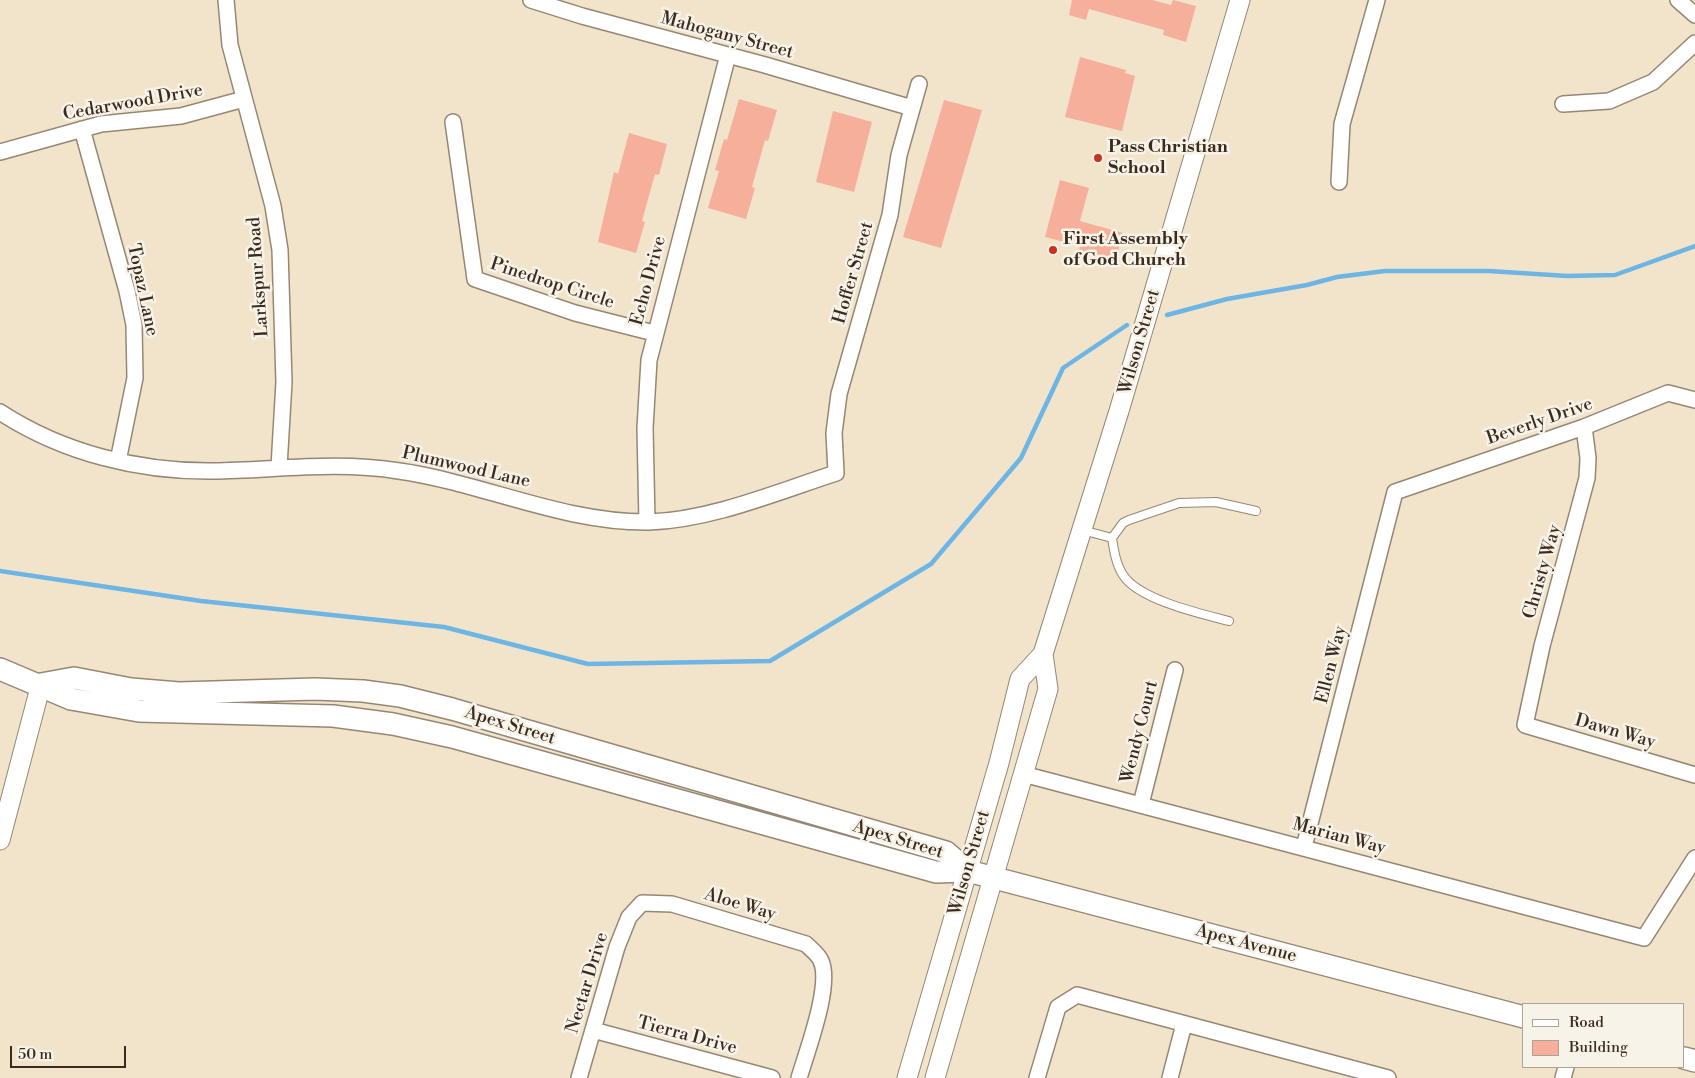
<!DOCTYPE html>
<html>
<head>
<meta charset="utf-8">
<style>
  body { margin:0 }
  #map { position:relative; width:1695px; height:1078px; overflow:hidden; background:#f2e4cb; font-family:"Libre Bodoni",serif }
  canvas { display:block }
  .legend { position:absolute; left:1522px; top:1003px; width:162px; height:65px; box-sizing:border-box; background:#f7f3e8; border:1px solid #aca397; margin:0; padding:6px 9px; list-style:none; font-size:15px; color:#3b2a1e }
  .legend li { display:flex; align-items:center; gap:10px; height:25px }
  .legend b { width:25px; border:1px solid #aca397 }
  .scale { position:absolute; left:10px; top:1046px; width:116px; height:22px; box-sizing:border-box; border:2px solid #3b2a1e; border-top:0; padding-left:6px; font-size:15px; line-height:18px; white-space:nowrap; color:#3b2a1e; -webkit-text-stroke:4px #f7f3e8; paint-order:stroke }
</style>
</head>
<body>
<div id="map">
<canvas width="1695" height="1078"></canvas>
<ul class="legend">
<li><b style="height:6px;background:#fff"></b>Road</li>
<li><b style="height:14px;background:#f5af9a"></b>Building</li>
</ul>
<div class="scale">50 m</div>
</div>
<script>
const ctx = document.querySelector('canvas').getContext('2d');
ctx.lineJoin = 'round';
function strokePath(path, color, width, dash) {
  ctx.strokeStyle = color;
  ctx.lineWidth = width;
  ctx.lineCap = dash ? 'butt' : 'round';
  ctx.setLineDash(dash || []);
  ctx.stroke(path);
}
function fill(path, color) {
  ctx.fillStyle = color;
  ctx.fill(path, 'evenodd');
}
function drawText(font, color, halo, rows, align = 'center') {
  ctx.font = font + ' "Libre Bodoni",serif';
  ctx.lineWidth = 5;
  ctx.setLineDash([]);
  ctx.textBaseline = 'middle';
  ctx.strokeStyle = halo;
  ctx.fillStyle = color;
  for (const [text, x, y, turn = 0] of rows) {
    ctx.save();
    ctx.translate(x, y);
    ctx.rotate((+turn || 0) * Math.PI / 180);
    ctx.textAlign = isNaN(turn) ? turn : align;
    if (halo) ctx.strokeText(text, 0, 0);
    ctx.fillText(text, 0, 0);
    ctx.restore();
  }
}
const stream = new Path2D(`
  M 1167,315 L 1227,299 L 1307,285 L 1337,277 L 1385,271 L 1489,271 L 1567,276 L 1615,275 L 1695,246
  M 0,571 L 201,601 L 444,627 L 588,664 L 770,661 L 931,564 L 1021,458 L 1063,368 L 1127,325`);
const building = new Path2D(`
  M 1072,0 L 1152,0 L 1171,5 L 1173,0 L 1196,6 L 1186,42 L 1163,35 L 1164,30 L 1089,9 L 1086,20 L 1069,15 Z
  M 1080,57 L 1126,70 L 1125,73 L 1135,76 L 1122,131 L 1065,117 Z
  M 739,99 L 777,110 L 768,141 L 765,140 L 752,187 L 755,188 L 746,219 L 708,208 L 719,171 L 715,170 L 724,139 L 727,140 Z
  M 944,100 L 982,110 L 941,248 L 903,237 Z
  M 833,111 L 872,122 L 854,192 L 816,182 Z
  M 629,133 L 667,144 L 659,175 L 655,174 L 642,221 L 645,222 L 636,253 L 598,242 L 614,172 L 618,174 Z
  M 1060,180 L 1089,188 L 1080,221 L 1123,233 L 1116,259 L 1079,250 L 1080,246 L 1045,237 Z`);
const service = new Path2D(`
  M 1082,530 L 1112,538 C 1114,551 1116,564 1123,575 C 1139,600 1202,614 1229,621
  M 1112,538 L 1123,523 L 1129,520 L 1179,503 L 1216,502 L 1256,511`);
const minor = new Path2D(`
  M 226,0 L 230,45 L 273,206 L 280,250 L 284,382 L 279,467
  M 531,0 L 582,16 L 765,65 L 912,108
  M 1678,0 L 1695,15
  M 1563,104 L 1609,101 L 1653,82 L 1695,43
  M 453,122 L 475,279 L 575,313 L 654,333
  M 82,129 L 127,291 L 134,325 L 135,378 L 118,461
  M 0,152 L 101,124 L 181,116 L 244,99
  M 1339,182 L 1342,124 L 1377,0
  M 0,412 C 63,453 139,472 214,471 C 276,470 337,461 399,471 C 483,483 563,523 649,522 C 711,520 777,492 836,473 L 834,433 L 839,394 L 890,215 L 899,155 L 919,84
  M 1584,427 L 1588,458 L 1587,478 L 1542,646 L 1525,725 L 1695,775
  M 647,522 L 645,428 L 649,360 L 728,55
  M 1023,774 L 1644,938 L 1695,858
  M 1141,804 L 1175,670
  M 1304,847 L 1395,492 L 1584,427 L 1668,393 L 1695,400
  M 593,1030 L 772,1078
  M 579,1078 L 617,947 L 629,917 L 642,903 L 672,904 L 806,944 C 811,949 819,955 821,961 C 832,985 807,1051 799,1078
  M 1037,1078 L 1058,1007 L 1077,995 L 1388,1078
  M 1170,1078 L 1184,1024
  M 1563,1078 L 1566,1067`);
const tertiary = new Path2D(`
  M 0,840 L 41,684
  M 907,1078 L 999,763 L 1020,679 L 1043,654 L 1119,411 L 1240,0
  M 935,1078 L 1048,689 L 1043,654`);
const secondary = new Path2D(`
  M 0,669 L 71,699 L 139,711 L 333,716 L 393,724 L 452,737 L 936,872 L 968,871 L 1524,1017
  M 41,684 L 74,678 L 131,689 L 179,693 L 315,689 L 363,691 L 400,696 L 452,709 L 946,852 L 968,871
  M 1684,1058 L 1695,1061`);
const markers = [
  [1098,158,5,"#c8321e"],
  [1053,250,5,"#c8321e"]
];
const streetNames = [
  ["Mahogany Street",727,36,15],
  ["Cedarwood Drive",133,103,-10],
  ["Hoffer Street",854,273,-74],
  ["Larkspur Road",259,277,-94],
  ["Echo Drive",649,281,-75],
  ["Pinedrop Circle",552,284,18],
  ["Topaz Lane",142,290,78],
  ["Wilson Street",1140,342,-74],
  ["Beverly Drive",1540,422,-19],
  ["Plumwood Lane",466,468,13],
  ["Christy Way",1543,572,-74],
  ["Ellen Way",1332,665,-76],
  ["Apex Street",510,726,17],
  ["Wendy Court",1140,732,-76],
  ["Dawn Way",1615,732,16],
  ["Marian Way",1339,837,15],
  ["Apex Street",898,840,17],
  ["Wilson Street",970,863,-74],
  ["Aloe Way",740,905,17],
  ["Apex Avenue",1246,944,15],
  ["Nectar Drive",588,983,-73],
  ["Tierra Drive",687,1036,15]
];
const poiNames = [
  ["Pass Christian",1108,148],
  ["School",1108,169],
  ["First Assembly",1063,240],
  ["of God Church",1063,261]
];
strokePath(stream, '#6db5e4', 4.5);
fill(building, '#f5af9a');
strokePath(service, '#968774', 10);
strokePath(minor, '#968774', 18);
strokePath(tertiary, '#968774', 21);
strokePath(secondary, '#968774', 24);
strokePath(service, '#fff', 8);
strokePath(minor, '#fff', 15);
strokePath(tertiary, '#fff', 19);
strokePath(secondary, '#fff', 21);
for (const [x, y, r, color] of markers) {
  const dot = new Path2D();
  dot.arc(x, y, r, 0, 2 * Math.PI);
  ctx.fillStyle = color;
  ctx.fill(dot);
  strokePath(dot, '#f7f3e8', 2);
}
drawText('18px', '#3b2a1e', '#f7f3e8', streetNames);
drawText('bold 18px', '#3b2a1e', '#f7f3e8', poiNames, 'left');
</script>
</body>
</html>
